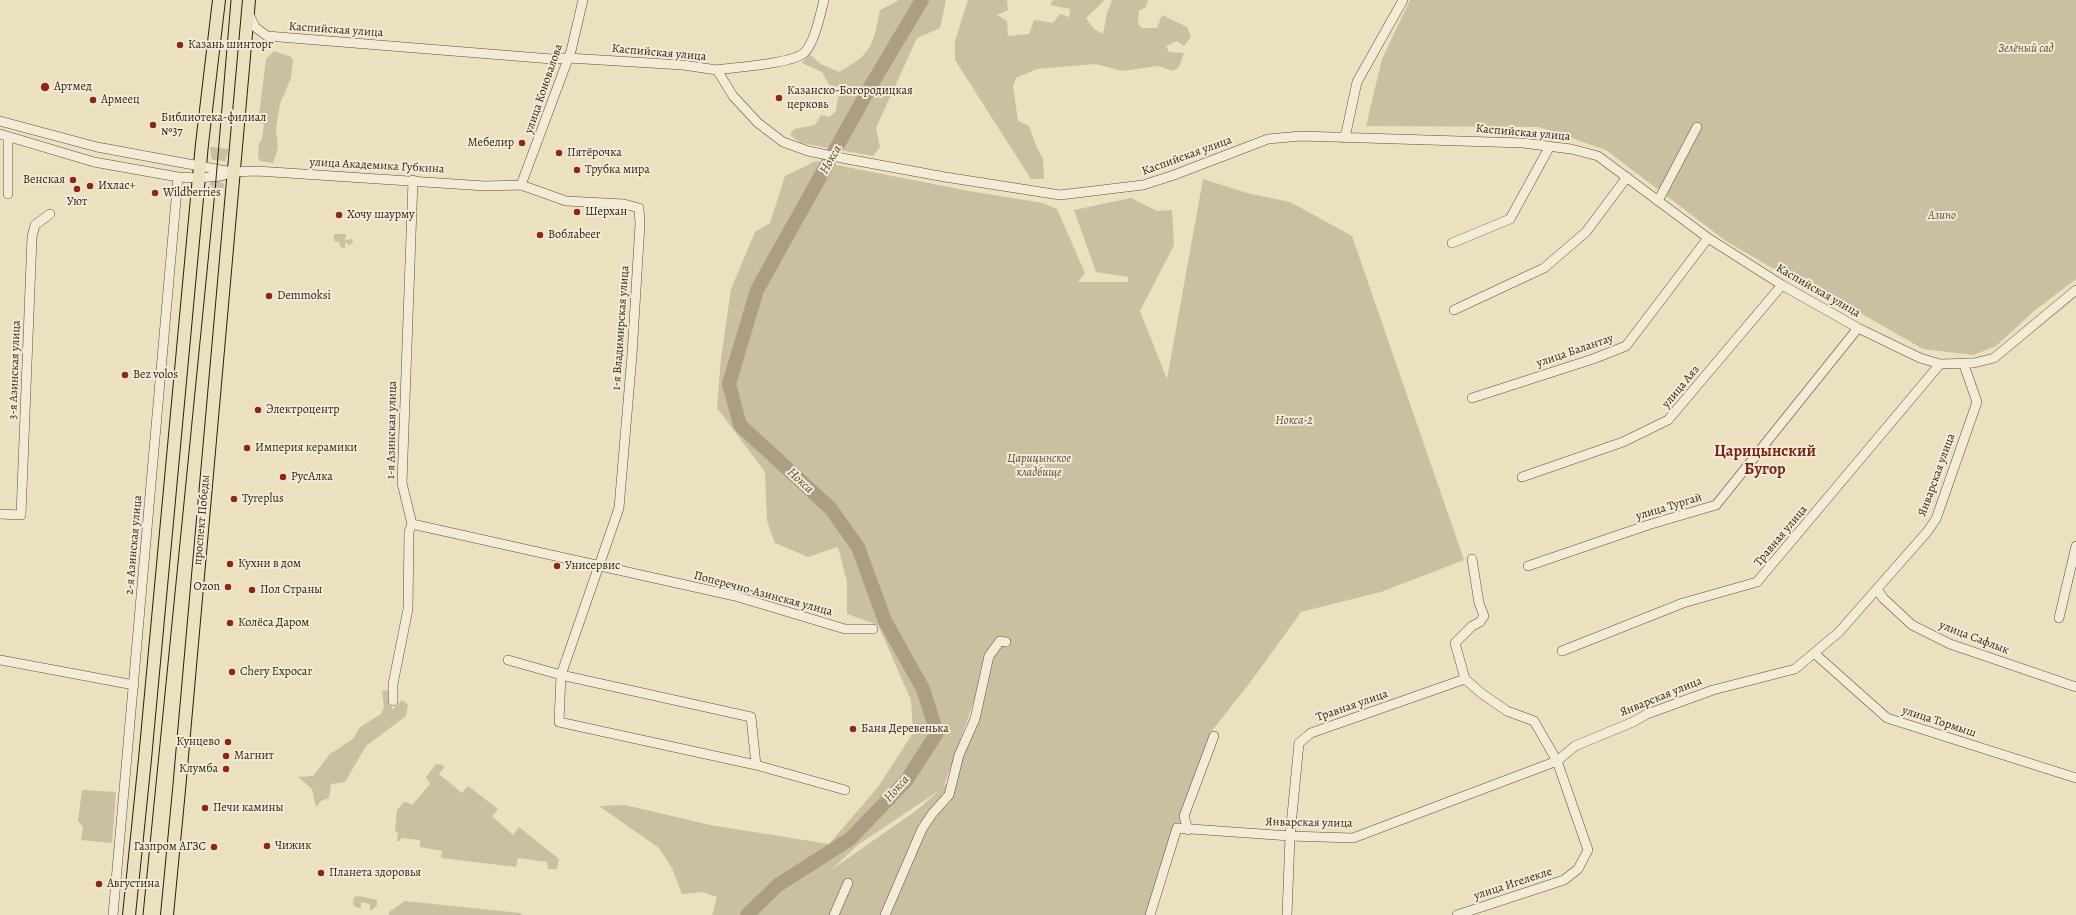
<!DOCTYPE html>
<html>
<head>
<meta charset="utf-8">
<style>
  body { margin:0 }
  canvas { display:block; background:#ebe0bf }
</style>
</head>
<body>
<canvas width="2076" height="915"></canvas>
<script>
const ctx = document.querySelector('canvas').getContext('2d');
ctx.lineJoin = 'round';
function fill(path, color) {
  ctx.fillStyle = color;
  ctx.fill(path, 'evenodd');
}
function strokePath(path, color, width, dash) {
  ctx.strokeStyle = color;
  ctx.lineWidth = width;
  ctx.lineCap = dash ? 'butt' : 'round';
  ctx.setLineDash(dash || []);
  ctx.stroke(path);
}
function drawText(font, color, halo, rows, align = 'center') {
  ctx.font = font + ' Alegreya,serif';
  ctx.lineWidth = 4;
  ctx.setLineDash([]);
  ctx.textBaseline = 'middle';
  ctx.strokeStyle = halo;
  ctx.fillStyle = color;
  for (const [text, x, y, turn = 0] of rows) {
    ctx.save();
    ctx.translate(x, y);
    ctx.rotate((+turn || 0) * Math.PI / 180);
    ctx.textAlign = isNaN(turn) ? turn : align;
    if (halo) ctx.strokeText(text, 0, 0);
    ctx.fillText(text, 0, 0);
    ctx.restore();
  }
}
const green = new Path2D(`
  M 899,0 L 946,0 L 940,28 L 917,38 L 876,128 L 880,147 L 873,156 L 801,143 L 790,135 L 794,129 L 815,125 L 821,115 L 829,117 L 836,111 L 838,97 L 844,93 L 841,87 L 829,85 L 822,72 L 802,63 L 809,54 L 821,64 L 839,72 C 872,54 873,45 880,10 Z
  M 968,0 L 1007,0 L 1008,10 L 997,15 L 1007,21 L 1008,36 L 1029,34 L 1034,20 L 1053,23 L 1060,14 L 1069,17 L 1070,9 L 1050,5 L 1053,0 L 1102,0 L 1104,1 L 1086,18 L 1094,29 L 1103,34 L 1107,13 L 1112,0 L 1148,0 L 1146,7 L 1139,11 L 1138,24 L 1142,28 L 1157,28 L 1162,15 L 1187,27 L 1191,37 L 1184,46 L 1177,41 L 1166,46 L 1169,52 L 1184,53 L 1179,67 L 1173,71 L 1158,66 L 1122,71 L 1095,64 L 1037,69 L 1016,78 L 1013,86 L 1018,121 L 1029,126 L 1037,148 L 1043,158 L 1044,179 L 1031,179 L 955,60 L 955,41 Z
  M 1410,0 L 2076,0 L 2076,279 L 2034,311 L 1996,346 L 1973,355 L 1923,349 L 1857,311 L 1825,299 L 1726,241 L 1606,150 L 1539,127 L 1366,126 L 1382,59 Z
  M 274,51 L 291,57 L 293,60 L 291,78 L 280,104 L 276,128 L 278,148 L 273,163 L 260,161 L 258,157 L 259,144 L 262,139 L 264,124 L 258,123 L 266,59 Z
  M 210,147 L 229,149 L 225,161 L 212,160 Z
  M 816,161 L 969,191 L 1043,203 L 1057,209 L 1085,273 L 1078,282 L 1128,282 L 1128,277 L 1096,272 L 1074,210 L 1131,198 L 1157,211 L 1172,210 L 1174,245 L 1140,311 L 1167,379 L 1203,179 L 1247,193 L 1290,202 L 1352,236 L 1464,560 L 1381,592 L 1301,612 L 1249,684 L 1210,733 L 1150,915 L 712,915 L 717,897 L 703,892 L 682,894 L 672,868 L 659,848 L 599,806 L 625,805 L 710,825 L 829,844 L 878,787 L 913,733 L 911,700 L 878,625 L 847,614 L 847,582 L 838,547 L 808,557 L 775,543 L 767,521 L 765,472 L 717,408 L 721,358 L 731,289 L 755,232 L 770,223 L 785,176 ZM 991,653 L 951,781 L 944,786 ZM 940,790 L 917,810 L 831,870 L 859,844 Z
  M 218,180 L 223,183 L 225,188 L 207,187 L 212,181 Z
  M 334,234 L 346,234 L 345,240 L 352,239 L 353,243 L 349,245 L 345,242 L 345,248 L 341,248 L 339,242 L 334,241 Z
  M 389,690 L 392,697 L 392,710 L 402,700 L 408,705 L 406,716 L 366,746 L 345,782 L 331,784 L 329,798 L 321,801 L 316,807 L 312,789 L 298,777 L 313,776 L 330,754 L 353,739 L 360,727 L 381,714 L 384,707 L 382,691 Z
  M 436,764 L 443,765 L 444,768 L 439,774 L 462,793 L 468,786 L 498,809 L 492,816 L 513,835 L 519,827 L 559,859 L 557,869 L 548,869 L 547,862 L 518,858 L 516,867 L 441,858 L 442,851 L 420,847 L 420,840 L 401,838 L 400,841 L 397,841 L 398,832 L 395,831 L 397,810 L 404,802 L 407,802 L 412,805 L 430,784 L 426,777 Z
  M 82,790 L 116,792 L 112,843 L 81,840 L 83,827 L 78,821 Z
  M 358,896 L 377,900 L 377,906 L 370,911 L 370,904 L 361,902 L 361,908 L 355,907 L 353,904 L 354,897 Z
  M 405,901 L 520,913 L 523,915 L 389,915 L 389,912 Z`);
const river = new Path2D(`
  M 747,915 L 778,885 L 850,839 L 906,781 L 937,733 L 923,689 L 885,621 L 858,547 L 831,509 L 740,425 L 729,384 L 757,290 L 873,82 L 922,0`);
const minor = new Path2D(`
  M 248,12 L 255,27 L 267,36 L 552,59 L 568,58 L 683,65 L 717,70 L 733,96 L 758,123 L 783,142 L 808,151 L 847,159 L 945,177 L 1060,195 L 1143,185 L 1174,175 L 1268,139 L 1301,136 L 1523,143 L 1571,149 L 1598,156 L 1708,238 L 1782,285 L 1858,328 L 1920,358 L 1940,364 L 1974,363 L 1994,358 L 2076,290
  M 717,70 C 736,67 793,64 805,52 C 815,41 820,15 824,0
  M 0,121 L 97,147 L 232,172
  M 0,134 L 94,162 L 178,177 L 198,178 L 221,176 L 232,172 L 257,171 L 485,186 L 521,185 L 566,201 L 624,204 L 639,208 L 640,224 L 632,355 L 619,508 L 561,675 L 559,722 L 756,765 L 845,790
  M 1343,138 L 1346,133 L 1357,82 L 1403,0
  M 521,185 L 571,51 L 583,0
  M 8,194 L 8,137
  M 1658,201 L 1697,127
  M 1452,243 L 1510,219 L 1550,146
  M 1454,310 L 1544,268 L 1586,232 L 1627,177
  M 1472,398 L 1593,359 L 1626,346 L 1708,238
  M 1522,477 L 1623,442 L 1668,420 L 1782,285
  M 0,514 L 21,515 L 32,237 L 35,225 L 50,214
  M 412,524 L 735,596 L 845,629 L 873,629
  M 1528,566 L 1648,525 L 1716,505 L 1858,328
  M 1877,589 L 1883,598 L 1912,625 L 1950,644 L 2076,687
  M 2059,618 L 2076,546
  M 1562,651 L 1683,603 L 1757,582 L 1940,364
  M 1814,653 L 1887,718 L 2076,778
  M 0,660 L 134,685
  M 508,660 L 561,675 L 751,717 L 756,765
  M 393,701 L 393,684 L 408,609 L 409,532 L 412,524 L 402,483 L 413,180
  M 1188,830 L 1184,816 L 1214,736
  M 113,915 L 178,177
  M 834,915 L 848,883
  M 885,915 L 922,829 L 932,814 L 949,795 L 959,755 L 975,719 L 989,656 L 1000,641 L 1006,642
  M 1150,915 L 1177,828 L 1290,836 L 1353,838 L 1557,761 L 1575,746 L 1633,722 L 1647,714 L 1713,690 L 1795,669 L 1839,632 L 1927,532 L 1936,519 L 1977,402 L 1964,365
  M 1287,915 L 1290,836 L 1299,743 L 1311,733 L 1465,679
  M 1457,915 L 1564,880 L 1578,869 L 1588,850 L 1557,761 L 1534,721 L 1507,711 L 1481,693 L 1465,679 L 1455,643 L 1472,626 L 1480,622 L 1484,616 L 1479,603 L 1472,559`);
const major = new Path2D(`
  M 129,915 L 145,759 L 202,144 L 219,0
  M 167,915 L 179,790 L 249,0`);
const tram = new Path2D(`
  M 143,915 L 215,191 L 231,0`);
const markers = [
  [180,45,4,"#8f2418"],
  [45,87,5,"#8f2418"],
  [779,98,4,"#8f2418"],
  [93,100,4,"#8f2418"],
  [153,125,4,"#8f2418"],
  [522,143,4,"#8f2418"],
  [559,153,4,"#8f2418"],
  [577,170,4,"#8f2418"],
  [73,180,4,"#8f2418"],
  [90,186,4,"#8f2418"],
  [77,189,4,"#8f2418"],
  [155,193,4,"#8f2418"],
  [577,212,4,"#8f2418"],
  [339,215,4,"#8f2418"],
  [540,235,4,"#8f2418"],
  [269,296,4,"#8f2418"],
  [125,375,4,"#8f2418"],
  [258,410,4,"#8f2418"],
  [247,448,4,"#8f2418"],
  [283,477,4,"#8f2418"],
  [234,499,4,"#8f2418"],
  [230,564,4,"#8f2418"],
  [557,566,4,"#8f2418"],
  [228,587,4,"#8f2418"],
  [252,590,4,"#8f2418"],
  [230,623,4,"#8f2418"],
  [232,672,4,"#8f2418"],
  [853,729,4,"#8f2418"],
  [228,742,4,"#8f2418"],
  [226,756,4,"#8f2418"],
  [226,769,4,"#8f2418"],
  [205,808,4,"#8f2418"],
  [267,846,4,"#8f2418"],
  [214,847,4,"#8f2418"],
  [321,873,4,"#8f2418"],
  [99,884,4,"#8f2418"]
];
const streetNames = [
  ["Каспийская улица",336,30,4],
  ["Каспийская улица",659,53,5],
  ["улица Коновалова",544,89,-71],
  ["Каспийская улица",1523,133,5],
  ["Каспийская улица",1187,156,-20],
  ["улица Академика Губкина",377,166,3],
  ["Каспийская улица",1818,291,30],
  ["1-я Владимирская улица",621,328,-86],
  ["улица Балантау",1575,351,-19],
  ["3-я Азинская улица",15,370,-88],
  ["улица Аяз",1681,387,-50],
  ["1-я Азинская улица",392,430,-89],
  ["Январская улица",1937,475,-70],
  ["улица Тургай",1669,507,-17],
  ["проспект Победы",202,520,-85],
  ["Травная улица",1781,536,-50],
  ["2-я Азинская улица",134,545,-85],
  ["Поперечно-Азинская улица",763,594,15],
  ["улица Сафлык",1974,638,21],
  ["Январская улица",1661,697,-22],
  ["Травная улица",1352,706,-19],
  ["улица Тормыш",1939,722,18],
  ["Январская улица",1309,823,1],
  ["улица Игелекле",1513,884,-18]
];
const poiNames = [
  ["Казань шинторг",188,45],
  ["Артмед",54,87],
  ["Казанско-Богородицкая",787,91],
  ["церковь",787,105],
  ["Армеец",101,100],
  ["Библиотека-филиал",161,118],
  ["№37",161,132],
  ["Мебелир",514,143,"right"],
  ["Пятёрочка",567,153],
  ["Трубка мира",585,170],
  ["Венская",65,180,"right"],
  ["Ихлас+",98,186],
  ["Wildberries",163,193],
  ["Уют",77,202,"center"],
  ["Шерхан",585,212],
  ["Хочу шаурму",347,215],
  ["Воблаbeer",548,235],
  ["Demmoksi",277,296],
  ["Bez volos",133,375],
  ["Электроцентр",266,410],
  ["Империя керамики",255,448],
  ["РусАлка",291,477],
  ["Tyreplus",242,499],
  ["Кухни в дом",238,564],
  ["Унисервис",565,566],
  ["Ozon",220,587,"right"],
  ["Пол Страны",260,590],
  ["Колёса Даром",238,623],
  ["Chery Expocar",240,672],
  ["Баня Деревенька",861,729],
  ["Кунцево",220,742,"right"],
  ["Магнит",234,756],
  ["Клумба",218,769,"right"],
  ["Печи камины",213,808],
  ["Чижик",275,846],
  ["Газпром АГЗС",206,847,"right"],
  ["Планета здоровья",329,873],
  ["Августина",107,884]
];
const parkNames = [
  ["Зелёный сад",2026,49],
  ["Азино",1942,216],
  ["Нокса-2",1294,421],
  ["Царицынское",1039,459],
  ["кладбище",1039,473]
];
const waterNames = [
  ["Нокса",831,160,-60],
  ["Нокса",800,481,43],
  ["Нокса",897,789,-48]
];
const districtNames = [
  ["Царицынский",1765,452],
  ["Бугор",1765,470]
];
fill(green, '#cbbfa2');
strokePath(river, '#ab9e84', 14);
strokePath(minor, '#5d4e3d', 10);
strokePath(major, '#2e1e12', 14);
strokePath(minor, '#f2ebd5', 9);
strokePath(major, '#ebe0bf', 12);
strokePath(tram, '#2e1e12', 1);
for (const [x, y, r, color] of markers) {
  const dot = new Path2D();
  dot.arc(x, y, r, 0, 2 * Math.PI);
  ctx.fillStyle = color;
  ctx.fill(dot);
  strokePath(dot, '#f2ebd5', 1.5);
}
drawText('12px', '#2e1e12', '#f2ebd5', streetNames);
drawText('12px', '#2e1e12', '#f2ebd5', poiNames, 'left');
drawText('italic 12px', '#5d4e3d', '#f2ebd5', parkNames);
drawText('italic 13px', '#5a4b3a', '#f2ebd5', waterNames);
drawText('bold 16px', '#7a1f14', '#f2ebd5', districtNames);
</script>
</body>
</html>
